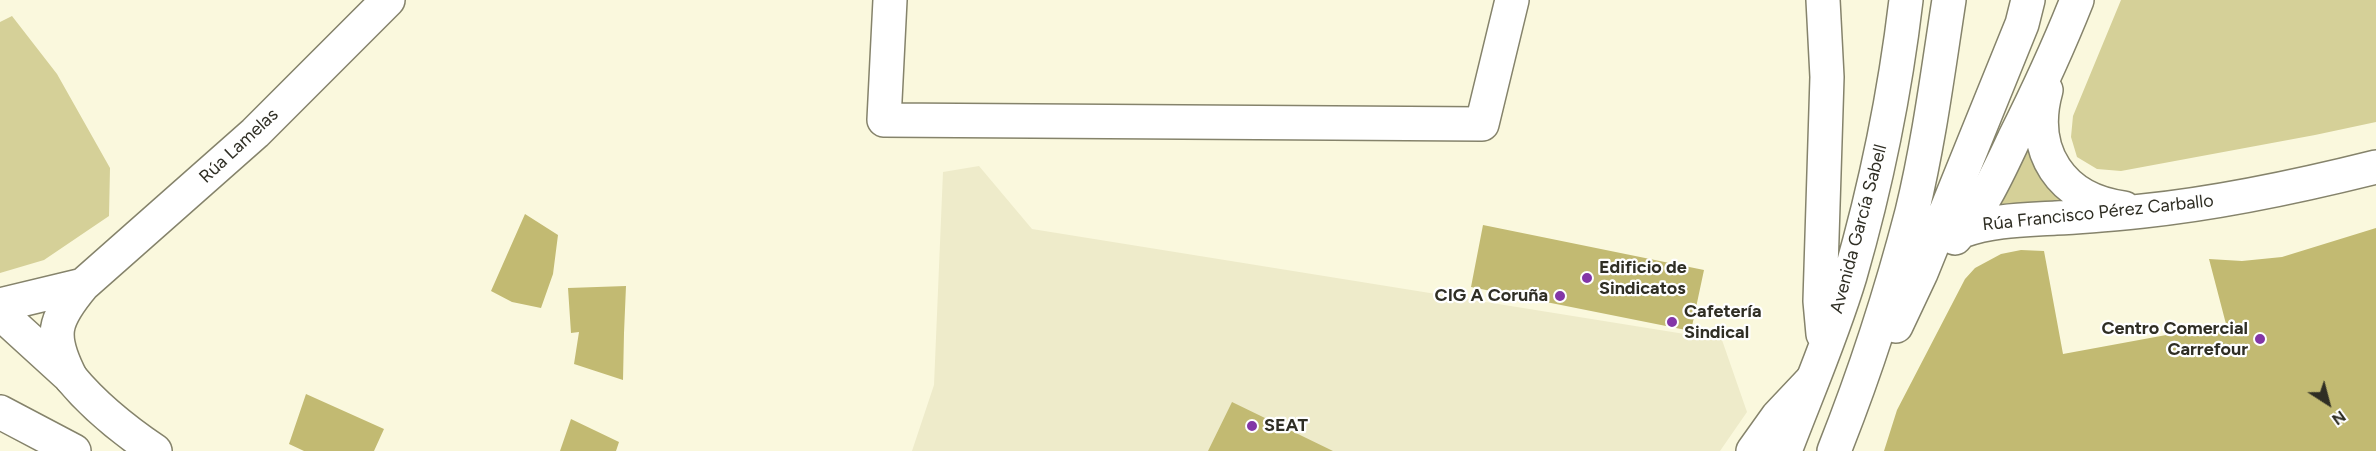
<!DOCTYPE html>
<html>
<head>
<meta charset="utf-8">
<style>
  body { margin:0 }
  #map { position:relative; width:2376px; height:451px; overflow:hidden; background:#faf8dd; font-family:Figtree,sans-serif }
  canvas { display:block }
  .north { position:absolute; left:2298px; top:373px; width:60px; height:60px; -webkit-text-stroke:4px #fff; paint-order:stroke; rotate:144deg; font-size:16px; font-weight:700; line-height:24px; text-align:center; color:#2f2e24 }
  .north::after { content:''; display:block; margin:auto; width:21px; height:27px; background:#2f2e24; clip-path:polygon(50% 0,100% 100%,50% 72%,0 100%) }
</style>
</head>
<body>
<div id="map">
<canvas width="2376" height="451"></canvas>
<div class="north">N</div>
</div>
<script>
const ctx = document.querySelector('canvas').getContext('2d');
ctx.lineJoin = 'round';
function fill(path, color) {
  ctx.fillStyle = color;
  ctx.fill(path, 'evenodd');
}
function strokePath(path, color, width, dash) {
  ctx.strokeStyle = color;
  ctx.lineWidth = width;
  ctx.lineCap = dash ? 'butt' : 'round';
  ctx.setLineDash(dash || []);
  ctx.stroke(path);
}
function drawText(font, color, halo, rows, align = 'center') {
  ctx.font = font + ' Figtree,sans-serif';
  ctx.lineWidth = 4.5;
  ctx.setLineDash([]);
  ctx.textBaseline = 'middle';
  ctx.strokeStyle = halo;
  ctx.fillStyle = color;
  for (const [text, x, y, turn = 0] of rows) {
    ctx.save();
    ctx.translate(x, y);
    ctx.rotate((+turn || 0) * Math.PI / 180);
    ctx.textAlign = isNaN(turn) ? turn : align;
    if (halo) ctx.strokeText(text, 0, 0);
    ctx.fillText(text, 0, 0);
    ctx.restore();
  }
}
const built = new Path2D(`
  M 979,166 L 1032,229 L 1722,340 L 1747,412 L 1720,451 L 912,451 L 934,385 L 943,172 Z`);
const green = new Path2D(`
  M 2121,0 L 2376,0 L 2376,122 L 2315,135 L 2121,171 L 2097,169 L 2077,157 L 2071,137 L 2073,116 Z
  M 12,16 L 57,74 L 110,168 L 109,216 L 44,260 L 0,273 L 0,22 Z
  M 2026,144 L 2040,176 L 2077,210 L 2001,205 Z`);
const building = new Path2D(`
  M 525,214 L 558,235 L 553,274 L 541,308 L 512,302 L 491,291 Z
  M 1483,225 L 1704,270 L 1691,331 L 1471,287 Z
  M 2376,228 L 2376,451 L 1884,451 L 1897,410 L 1965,279 L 1975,268 L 2001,254 L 2021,250 L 2044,251 L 2063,354 L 2226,324 L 2209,259 L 2242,261 L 2282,257 Z
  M 626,286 L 624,333 L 623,380 L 574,364 L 579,332 L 571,333 L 568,288 Z
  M 306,394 L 384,429 L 374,451 L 304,451 L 289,444 Z
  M 1232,402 L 1333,451 L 1208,451 Z
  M 571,419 L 619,442 L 616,451 L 560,451 Z`);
const minor = new Path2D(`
  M 890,0 L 884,120 L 1482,124 L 1512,0
  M 2046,90 C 2029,151 2061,200 2124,208
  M 1962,231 C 1993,220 2024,220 2056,218 C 2085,217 2114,214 2143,211 C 2221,203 2300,186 2376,167
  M 1955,238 C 1981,211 1998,173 2014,139 C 2037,93 2058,48 2077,0
  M 0,305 L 83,285
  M 0,313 L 67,374
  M 71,378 C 49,335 53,321 83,285 L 255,133 L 388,0`);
const primary = new Path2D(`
  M 1823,0 L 1827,77 L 1820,301 L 1823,334
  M 1896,326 L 1921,273 L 2022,24 L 2028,0
  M 1785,451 C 1807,393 1832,336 1850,276 C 1876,186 1895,93 1906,0
  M 1834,451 C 1865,373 1891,293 1912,212 C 1929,142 1938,71 1949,0`);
const trunk = new Path2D(`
  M 71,378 C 95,407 124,430 155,451
  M 0,412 L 74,451
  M 1753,451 L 1778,416 L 1812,380`);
const markers = [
  [1587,278,6,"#8336a7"],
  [1560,296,6,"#8336a7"],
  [1672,322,6,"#8336a7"],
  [2260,339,6,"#8336a7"],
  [1252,426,6,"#8336a7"]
];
const streetNames = [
  ["Rúa Lamelas",239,146,-43],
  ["Rúa Francisco Pérez Carballo",2098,213,-6],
  ["Avenida García Sabell",1859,229,-75]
];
const poiNames = [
  ["Edificio de",1599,268],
  ["Sindicatos",1599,289],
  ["CIG A Coruña",1548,296,"right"],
  ["Cafetería",1684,312],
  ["Sindical",1684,333],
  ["Centro Comercial",2248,329,"right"],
  ["Carrefour",2248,350,"right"],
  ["SEAT",1264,426]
];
fill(built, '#eeebca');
fill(green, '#d5d098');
fill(building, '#c2ba72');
strokePath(minor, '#85836b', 36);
strokePath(primary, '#85836b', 36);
strokePath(trunk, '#85836b', 36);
strokePath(minor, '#fff', 33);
strokePath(primary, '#fff', 33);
strokePath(trunk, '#fff', 33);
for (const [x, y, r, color] of markers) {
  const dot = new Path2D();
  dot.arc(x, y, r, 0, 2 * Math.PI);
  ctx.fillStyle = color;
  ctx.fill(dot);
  strokePath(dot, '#fff', 2);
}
drawText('18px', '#2f2e24', '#fff', streetNames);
drawText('bold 18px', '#2f2e24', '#fff', poiNames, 'left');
</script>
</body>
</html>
